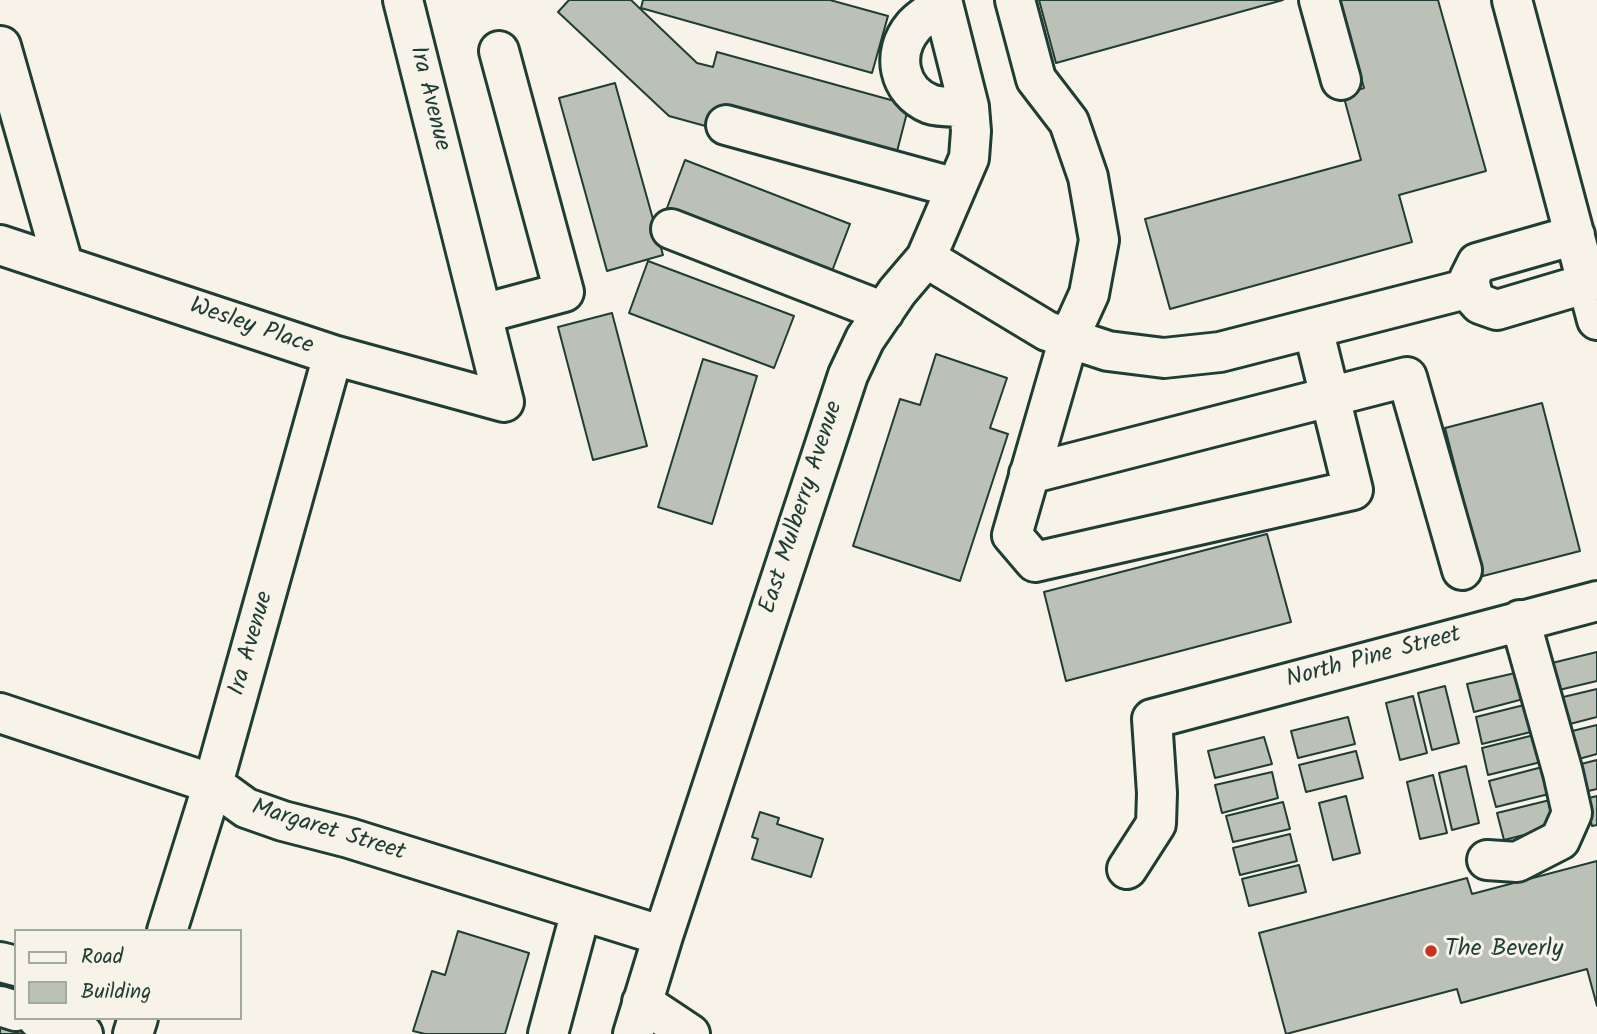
<!DOCTYPE html>
<html>
<head>
<meta charset="utf-8">
<style>
  body { margin:0 }
  #map { position:relative; width:1597px; height:1034px; overflow:hidden; background:#f7f3e8; font-family:Kalam,sans-serif }
  canvas { display:block }
  .legend { position:absolute; left:14px; top:929px; width:228px; height:91px; box-sizing:border-box; background:#f7f3e8; border:2px solid #a1aaa0; margin:0; padding:9px 12px; list-style:none; font-size:21px; color:#1f3d34 }
  .legend li { display:flex; align-items:center; gap:14px; height:35px }
  .legend b { width:35px; border:2px solid #a1aaa0 }
</style>
</head>
<body>
<div id="map">
<canvas width="1597" height="1034"></canvas>
<ul class="legend">
<li><b style="height:9px;background:#f7f3e8"></b>Road</li>
<li><b style="height:19px;background:#bbc1b6"></b>Building</li>
</ul>
</div>
<script>
const ctx = document.querySelector('canvas').getContext('2d');
ctx.lineJoin = 'round';
function fill(path, color) {
  ctx.fillStyle = color;
  ctx.fill(path, 'evenodd');
}
function strokePath(path, color, width, dash) {
  ctx.strokeStyle = color;
  ctx.lineWidth = width;
  ctx.lineCap = dash ? 'butt' : 'round';
  ctx.setLineDash(dash || []);
  ctx.stroke(path);
}
function drawText(font, color, halo, rows, align = 'center') {
  ctx.font = font + ' Kalam,sans-serif';
  ctx.lineWidth = 6;
  ctx.setLineDash([]);
  ctx.textBaseline = 'middle';
  ctx.strokeStyle = halo;
  ctx.fillStyle = color;
  for (const [text, x, y, turn = 0] of rows) {
    ctx.save();
    ctx.translate(x, y);
    ctx.rotate((+turn || 0) * Math.PI / 180);
    ctx.textAlign = isNaN(turn) ? turn : align;
    if (halo) ctx.strokeText(text, 0, 0);
    ctx.fillText(text, 0, 0);
    ctx.restore();
  }
}
const building = new Path2D(`
  M 569,0 L 631,0 L 697,63 L 713,67 L 717,52 L 909,105 L 895,159 L 714,109 L 709,127 L 669,116 L 558,12 Z
  M 643,0 L 830,0 L 888,16 L 872,73 L 641,8 Z
  M 1039,0 L 1283,0 L 1056,63 Z
  M 1340,0 L 1438,0 L 1486,171 L 1399,195 L 1412,242 L 1170,309 L 1145,219 L 1361,160 L 1343,94 L 1364,88 Z
  M 615,83 L 663,255 L 607,271 L 559,98 Z
  M 685,160 L 850,224 L 829,279 L 664,216 Z
  M 648,261 L 794,316 L 774,368 L 629,313 Z
  M 612,313 L 647,446 L 593,460 L 558,327 Z
  M 936,354 L 1007,378 L 990,428 L 1008,434 L 960,581 L 853,546 L 900,399 L 920,405 Z
  M 703,359 L 757,376 L 712,524 L 658,507 Z
  M 1542,403 L 1580,551 L 1483,576 L 1445,428 Z
  M 1267,534 L 1291,622 L 1066,681 L 1044,592 Z
  M 1597,652 L 1597,681 L 1559,690 L 1552,663 Z
  M 1524,671 L 1531,697 L 1474,712 L 1467,684 Z
  M 1445,686 L 1459,743 L 1432,750 L 1418,693 Z
  M 1597,689 L 1597,717 L 1566,725 L 1559,698 Z
  M 1413,696 L 1427,753 L 1400,760 L 1386,703 Z
  M 1532,703 L 1539,730 L 1482,744 L 1476,717 Z
  M 1348,717 L 1355,744 L 1298,758 L 1291,731 Z
  M 1597,725 L 1597,754 L 1575,760 L 1568,732 Z
  M 1538,734 L 1545,761 L 1488,775 L 1482,748 Z
  M 1264,737 L 1272,764 L 1215,778 L 1208,751 Z
  M 1356,751 L 1363,778 L 1306,792 L 1299,765 Z
  M 1597,760 L 1597,789 L 1584,792 L 1577,765 Z
  M 1466,766 L 1479,823 L 1452,830 L 1439,773 Z
  M 1546,766 L 1553,793 L 1496,807 L 1489,781 Z
  M 1272,772 L 1278,798 L 1222,813 L 1215,785 Z
  M 1433,775 L 1447,833 L 1420,839 L 1407,782 Z
  M 1346,796 L 1360,853 L 1333,860 L 1319,803 Z
  M 1597,796 L 1597,825 L 1592,826 L 1585,799 Z
  M 1554,799 L 1560,826 L 1504,840 L 1497,813 Z
  M 1283,802 L 1290,829 L 1233,842 L 1226,816 Z
  M 760,812 L 779,818 L 777,824 L 823,839 L 811,877 L 752,859 L 758,839 L 752,837 Z
  M 1290,834 L 1297,861 L 1240,875 L 1233,848 Z
  M 1597,861 L 1597,1006 L 1587,969 L 1461,1003 L 1457,989 L 1286,1034 L 1259,933 L 1467,878 L 1472,894 Z
  M 1299,865 L 1306,892 L 1249,906 L 1242,879 Z
  M 458,931 L 529,953 L 505,1034 L 425,1034 L 413,1031 L 432,971 L 445,975 Z
  M 0,1017 L 42,1034 L 0,1034 Z`);
const minor = new Path2D(`
  M 1015,0 L 1036,79 L 1069,122 L 1088,177 L 1099,240 L 1089,294 L 1069,338 L 1012,535 L 1035,562 L 1353,490 L 1313,328
  M 1319,0 L 1341,80
  M 1512,0 L 1597,320
  M 943,3 C 934,11 920,18 913,27 C 891,53 898,91 930,104 C 941,108 957,106 969,107
  M 1,46 L 63,264
  M 726,125 L 956,188
  M 671,229 L 884,312
  M 1575,235 L 1477,263 L 1469,279 L 1473,296 L 1480,304 L 1497,310 L 1588,283
  M 0,245 L 333,355 L 504,402 L 403,0
  M 926,258 L 1047,331 L 1108,351 L 1164,358 L 1220,352 L 1470,288
  M 482,314 L 564,292 L 499,51
  M 1029,474 L 1407,377 L 1462,570
  M 0,713 L 213,784 L 246,808 L 283,821 L 349,838 L 663,936
  M 1487,860 L 1517,862 L 1560,840 L 1572,813 L 1563,773 L 1520,620
  M 1127,869 L 1156,824 L 1157,793 L 1152,719 L 1597,601
  M 167,931 L 213,784 L 333,355
  M 0,962 L 16,966
  M 642,1002 L 690,1034
  M 0,1006 L 16,1011
  M 37,1018 L 83,1034
  M 133,1034 L 138,1018
  M 548,1034 L 581,911
  M 633,1034 L 663,936 L 848,375 L 865,339 L 897,292 L 926,258 L 969,158 L 971,131 L 969,107 L 942,0`);
const markers = [
  [1431,951,7,"#c8321e"]
];
const streetNames = [
  ["Ira Avenue",428,99,76],
  ["Wesley Place",251,328,19],
  ["East Mulberry Avenue",803,508,-72],
  ["Ira Avenue",253,644,-74],
  ["North Pine Street",1374,659,-15],
  ["Margaret Street",328,832,17]
];
const poiNames = [
  ["The Beverly",1445,951]
];
fill(building, '#bbc1b6');
strokePath(building, '#1f3d34', 2);
strokePath(minor, '#1f3d34', 44);
strokePath(minor, '#f7f3e8', 38);
for (const [x, y, r, color] of markers) {
  const dot = new Path2D();
  dot.arc(x, y, r, 0, 2 * Math.PI);
  ctx.fillStyle = color;
  ctx.fill(dot);
  strokePath(dot, '#f7f3e8', 2.5);
}
drawText('24px', '#1f3d34', '#f7f3e8', streetNames);
drawText('24px', '#1f3d34', '#f7f3e8', poiNames, 'left');
</script>
</body>
</html>
